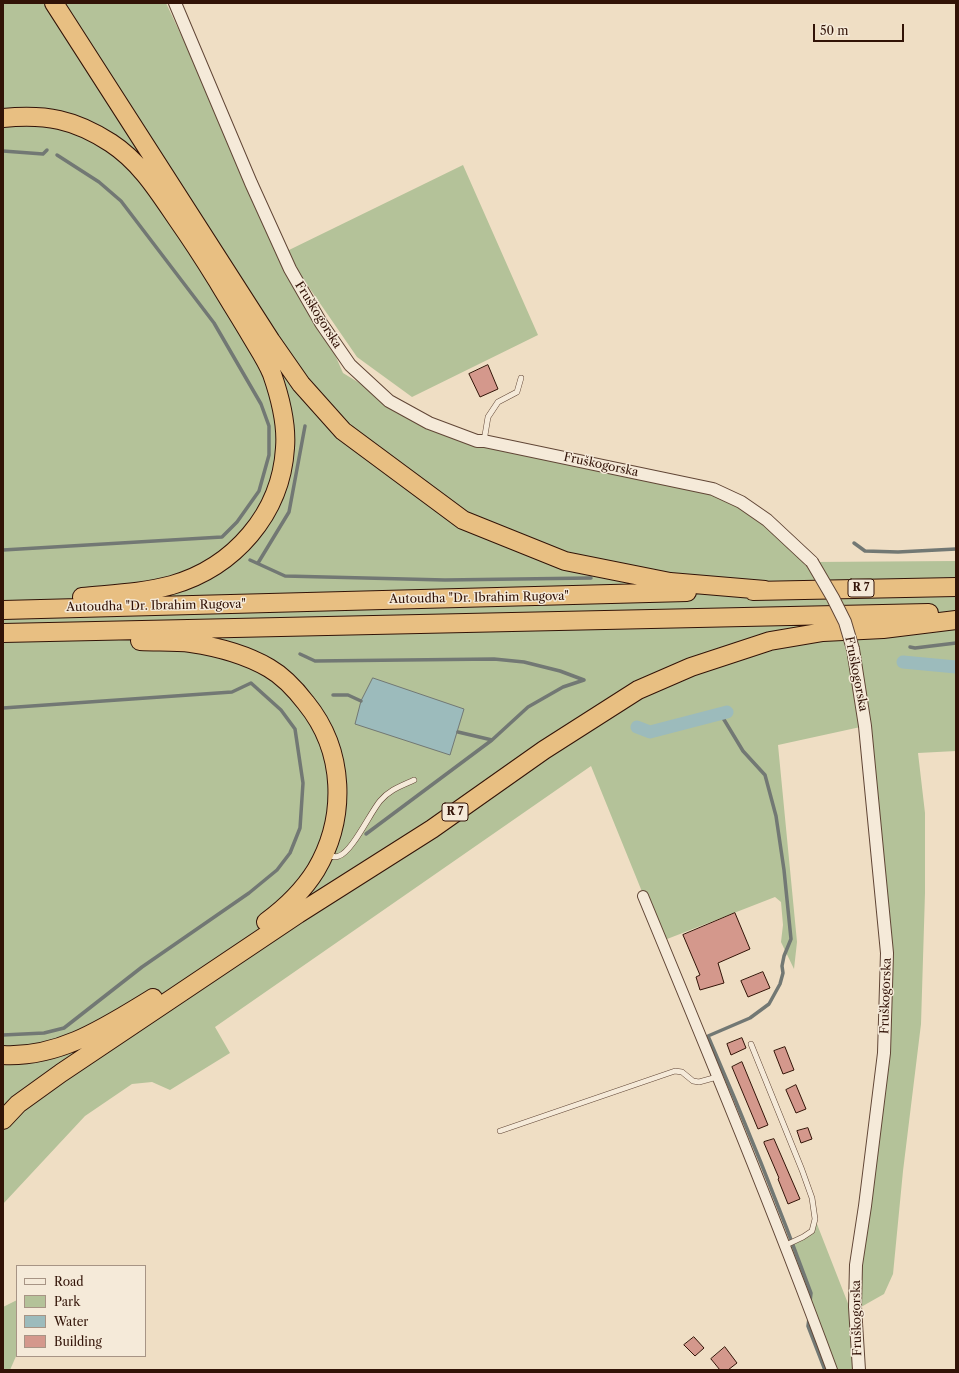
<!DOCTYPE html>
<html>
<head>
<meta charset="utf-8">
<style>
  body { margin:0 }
  #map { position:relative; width:959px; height:1373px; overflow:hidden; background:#efdec4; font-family:"Libre Caslon Text",serif }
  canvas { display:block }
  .frame { position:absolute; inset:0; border:4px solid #321307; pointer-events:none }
  .legend { position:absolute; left:16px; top:1265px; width:130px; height:92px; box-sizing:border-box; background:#f5ead9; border:1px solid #a79485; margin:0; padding:5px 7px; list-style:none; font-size:12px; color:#321307 }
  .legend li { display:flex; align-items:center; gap:8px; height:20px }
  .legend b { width:20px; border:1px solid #a79485 }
  .scale { position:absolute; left:813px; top:24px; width:91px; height:18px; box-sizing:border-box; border:2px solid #321307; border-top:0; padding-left:5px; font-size:12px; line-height:14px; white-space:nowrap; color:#321307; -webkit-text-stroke:3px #f5ead9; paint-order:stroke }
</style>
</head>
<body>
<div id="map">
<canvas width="959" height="1373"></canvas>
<div class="frame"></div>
<ul class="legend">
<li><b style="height:5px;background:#f5ead9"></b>Road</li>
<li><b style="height:11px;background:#b4c299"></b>Park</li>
<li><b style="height:11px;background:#9cbbbc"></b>Water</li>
<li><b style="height:11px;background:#d4988c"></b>Building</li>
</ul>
<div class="scale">50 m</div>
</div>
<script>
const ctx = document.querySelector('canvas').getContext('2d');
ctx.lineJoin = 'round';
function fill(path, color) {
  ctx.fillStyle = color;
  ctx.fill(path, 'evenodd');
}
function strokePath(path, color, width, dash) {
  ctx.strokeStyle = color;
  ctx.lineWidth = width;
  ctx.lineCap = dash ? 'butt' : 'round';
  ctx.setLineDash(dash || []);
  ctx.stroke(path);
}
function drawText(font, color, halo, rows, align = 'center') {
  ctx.font = font + ' "Libre Caslon Text",serif';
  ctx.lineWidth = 3;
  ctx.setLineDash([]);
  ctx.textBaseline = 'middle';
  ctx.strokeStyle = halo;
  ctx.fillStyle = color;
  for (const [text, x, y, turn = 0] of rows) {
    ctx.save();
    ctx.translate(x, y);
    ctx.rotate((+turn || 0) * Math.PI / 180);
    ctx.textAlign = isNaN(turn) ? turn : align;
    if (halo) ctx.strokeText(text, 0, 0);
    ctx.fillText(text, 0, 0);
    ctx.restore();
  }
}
const green = new Path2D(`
  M 3,3 L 166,3 L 251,183 L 321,323 L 343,373 L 389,401 L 427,427 L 713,489 L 767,520 L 831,595 L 812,562 L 956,561 L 956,751 L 918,753 L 925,813 L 925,893 L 921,1024 L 903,1171 L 893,1274 L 884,1294 L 861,1307 L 855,1307 L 887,953 L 865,726 L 778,745 L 797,942 L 794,969 L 781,942 L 783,925 L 781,902 L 775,897 L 662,941 L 591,766 L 215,1027 L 230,1053 L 170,1090 L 152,1082 L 132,1084 L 85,1116 L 3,1204 Z
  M 463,165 L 538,335 L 412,397 L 357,357 L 297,270 L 287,251 Z
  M 815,1219 L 856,1324 L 859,1370 L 832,1370 L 786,1245 L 812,1231 Z
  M 17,1300 L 17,1354 L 10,1370 L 3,1370 L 3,1307 Z`);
const water = new Path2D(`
  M 373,678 L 464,709 L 450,755 L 355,724 L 361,701 Z`);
const stream = new Path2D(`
  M 3,151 L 43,154 L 47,150
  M 854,543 L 865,551 L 898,552 L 956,549
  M 3,550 L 222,537 L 237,522 L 259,491 L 269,455 L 269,426 L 261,404 L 214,323 L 121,201 L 99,182 L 57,155
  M 250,560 L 285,576 L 445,580 L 591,578
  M 258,563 L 289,512 L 305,426
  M 910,647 L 915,648 L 956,643
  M 300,654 L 315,661 L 494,659 L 524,662 L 560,671 L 584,680
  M 333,695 L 348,695 L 361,701
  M 3,708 L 232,692 L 251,683 L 281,710 L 295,729 L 303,783 L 300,828 L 290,853 L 277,870 L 249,893 L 142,967 L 64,1028 L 44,1033 L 3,1035
  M 720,713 L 743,751 L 765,775 L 776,816 L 784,870 L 791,939 L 784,956 L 782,966 L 783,973 L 780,984 L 769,1004 L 750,1018 L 708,1036 C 745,1121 779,1206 811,1293 L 810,1302
  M 458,732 L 492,740 L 528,707 L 563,687 L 584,680
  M 366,834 L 492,740
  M 809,1318 L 808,1326 L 825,1370`);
const canal = new Path2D(`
  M 903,662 L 956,667
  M 637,727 L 650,732 L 727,712`);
const building = new Path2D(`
  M 488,365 L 498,389 L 480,397 L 469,374 Z
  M 735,913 L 750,949 L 718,963 L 724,983 L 700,990 L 696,977 L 700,975 L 683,935 Z
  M 763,972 L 770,988 L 748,997 L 741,981 Z
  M 742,1038 L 746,1048 L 731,1055 L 727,1044 Z
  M 785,1047 L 794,1070 L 783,1074 L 774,1051 Z
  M 742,1062 L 768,1125 L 758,1129 L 732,1067 Z
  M 796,1085 L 806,1109 L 796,1113 L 786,1090 Z
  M 808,1128 L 812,1139 L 801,1143 L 797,1131 Z
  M 774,1139 L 800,1199 L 788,1204 L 778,1179 L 779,1178 L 764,1143 L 764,1142 Z
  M 694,1337 L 704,1348 L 695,1356 L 684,1345 Z
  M 725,1347 L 737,1363 L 728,1370 L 720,1370 L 711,1359 Z`);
const service = new Path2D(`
  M 484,441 L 488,417 L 498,402 L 517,392 L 521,378
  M 327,854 C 331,856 335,858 339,856 C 352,852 370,813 380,801 C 389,790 401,786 414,780
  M 751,1044 L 802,1170 L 812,1198 L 815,1219 L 812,1231 L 803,1237 L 786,1245
  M 500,1131 L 675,1071 L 682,1072 L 693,1081 L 699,1082 L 717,1077`);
const minor = new Path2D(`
  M 643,896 C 708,1053 773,1210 832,1370`);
const tertiary = new Path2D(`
  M 175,3 L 251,183 L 290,269 L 321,323 L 350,365 L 389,401 L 429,423 L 477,441 L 484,441 L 713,489 L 741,502 L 767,520 L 812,562
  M 853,649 L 865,726 L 887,953 L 884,1053 L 865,1206 L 856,1265 L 855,1307 L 859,1370`);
const motorway = new Path2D(`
  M 54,3 L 271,341 L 301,384 L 343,431 L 463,520 L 565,561 L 670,582 L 765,590
  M 3,118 C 46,114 74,119 111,143 C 140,162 158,191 177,219 C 191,239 204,259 217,280 C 227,297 238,314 248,331 C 256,345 266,359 272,374 C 280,397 287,424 285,448 C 281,514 234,567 172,585 C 143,593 112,594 82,597
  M 753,591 L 956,587
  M 3,610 L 687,592
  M 3,633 L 929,613
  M 140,641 C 156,642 174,641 191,643 C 218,647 245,654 269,668 C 283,676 296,690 306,703 C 345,751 347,817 316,870 C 303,891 285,908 266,922
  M 3,1055 C 60,1058 107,1026 153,998
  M 3,1120 L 18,1104 L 61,1073 L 298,914 L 432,829 L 544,750 L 638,690 L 691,667 L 770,641 L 823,632 L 883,629 L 956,620`);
const tertiaryBridge = new Path2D(`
  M 812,562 L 833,598 L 845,622 L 853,649`);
const shields = [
  [861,588,26],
  [455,812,26]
];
const shieldNames = [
  ["R 7",861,588],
  ["R 7",455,812]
];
const streetNames = [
  ["Fruškogorska",318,315,58],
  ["Fruškogorska",601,465,12],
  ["Autoudha \"Dr. Ibrahim Rugova\"",479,598,-1],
  ["Autoudha \"Dr. Ibrahim Rugova\"",156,606,-1],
  ["Fruškogorska",856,674,79],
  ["Fruškogorska",886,996,-88],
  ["Fruškogorska",857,1318,-91]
];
fill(green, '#b4c299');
fill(water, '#9cbbbc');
strokePath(water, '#727874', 1);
strokePath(stream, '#727874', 3.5);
strokePath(canal, '#9cbbbc', 13);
fill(building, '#d4988c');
strokePath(building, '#321307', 1);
strokePath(service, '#614636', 6);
strokePath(minor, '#614636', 12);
strokePath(tertiary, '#614636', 14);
strokePath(motorway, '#321307', 20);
strokePath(service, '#f5ead9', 5);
strokePath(minor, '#f5ead9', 10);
strokePath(tertiary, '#f5ead9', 12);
strokePath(motorway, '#e8bf82', 18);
strokePath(tertiaryBridge, '#614636', 14, []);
strokePath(tertiaryBridge, '#f5ead9', 12);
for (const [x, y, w] of shields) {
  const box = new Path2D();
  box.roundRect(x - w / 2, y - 9, w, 18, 3);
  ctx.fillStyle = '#f5ead9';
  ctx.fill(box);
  strokePath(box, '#321307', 1);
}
drawText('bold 11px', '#321307', null, shieldNames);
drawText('12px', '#321307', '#f5ead9', streetNames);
</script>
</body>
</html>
